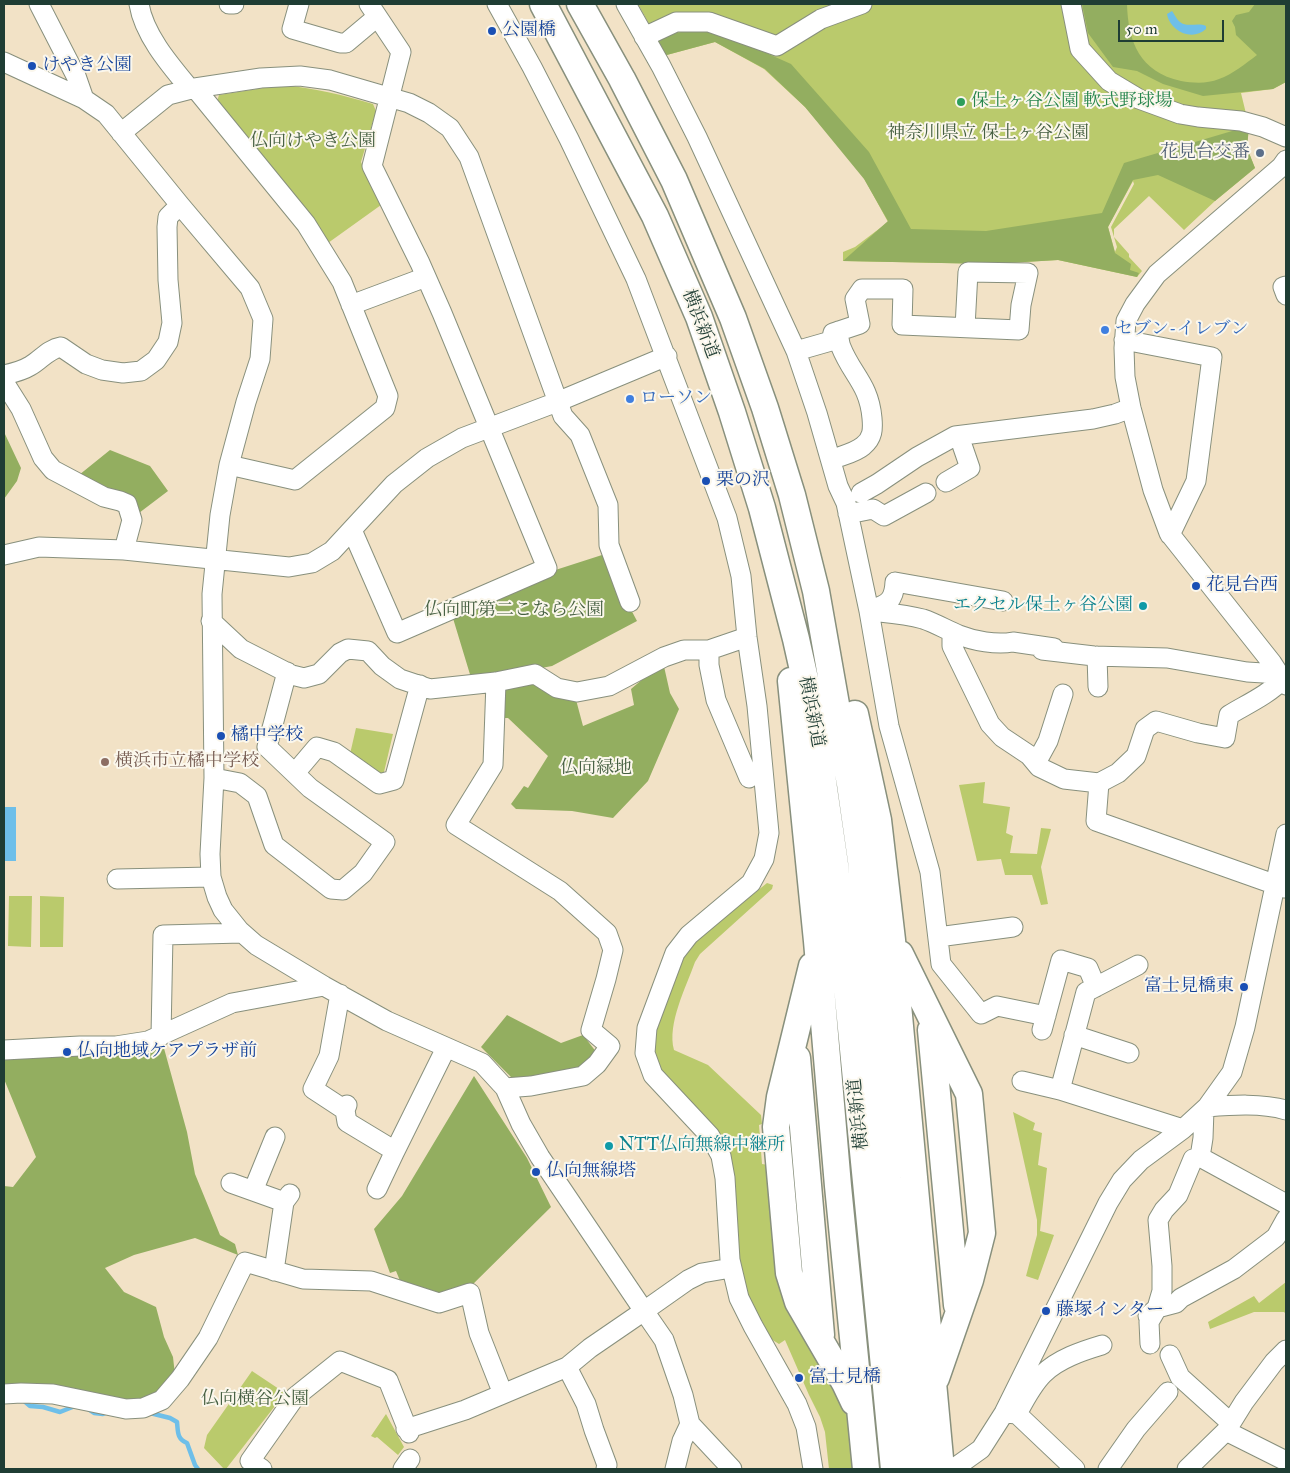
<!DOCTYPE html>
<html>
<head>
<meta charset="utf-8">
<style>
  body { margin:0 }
  #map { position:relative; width:1290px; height:1473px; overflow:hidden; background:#f2e2c6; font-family:"IM FELL Great Primer",serif }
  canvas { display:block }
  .frame { position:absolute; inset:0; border:5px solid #1f3d34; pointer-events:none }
  .scale { position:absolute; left:1118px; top:20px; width:106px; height:22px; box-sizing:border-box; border:2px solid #1f3d34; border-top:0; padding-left:6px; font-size:15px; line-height:18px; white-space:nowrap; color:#1f3d34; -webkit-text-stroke:4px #fbf7ec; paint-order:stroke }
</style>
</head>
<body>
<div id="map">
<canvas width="1290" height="1473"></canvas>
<div class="frame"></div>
<div class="scale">50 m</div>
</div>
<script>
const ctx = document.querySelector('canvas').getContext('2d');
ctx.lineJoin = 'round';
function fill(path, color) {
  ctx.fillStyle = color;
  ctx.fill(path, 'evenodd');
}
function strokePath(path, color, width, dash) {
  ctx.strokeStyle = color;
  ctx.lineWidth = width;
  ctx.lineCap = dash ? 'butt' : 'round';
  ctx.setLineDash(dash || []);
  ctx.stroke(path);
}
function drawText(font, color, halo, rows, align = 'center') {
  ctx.font = font + ' "IM FELL Great Primer","Noto Serif JP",serif';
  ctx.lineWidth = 4;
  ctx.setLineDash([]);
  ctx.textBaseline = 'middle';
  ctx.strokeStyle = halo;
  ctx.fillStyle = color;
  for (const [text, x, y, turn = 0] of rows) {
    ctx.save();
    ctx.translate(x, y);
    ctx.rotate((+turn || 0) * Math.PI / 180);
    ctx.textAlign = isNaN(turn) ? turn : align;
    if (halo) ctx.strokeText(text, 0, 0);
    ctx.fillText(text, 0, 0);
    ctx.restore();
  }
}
const green = new Path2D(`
  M 638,4 L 1286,4 L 1286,82 L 1273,89 L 1241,93 L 1249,126 L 1247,148 L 1255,168 L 1215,201 L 1184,230 L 1149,196 L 1114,229 L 1114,237 L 1129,254 L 1129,257 L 1142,271 L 1137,277 L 1058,260 L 991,264 L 843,261 L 843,252 L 855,247 L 888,222 L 860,171 L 805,107 L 764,69 L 715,42 L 663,56 L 656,49 L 648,22 ZM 1133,181 L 1134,184 L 1111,227 L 1117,247 L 1115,252 L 1108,227 Z
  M 282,85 C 314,88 343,95 373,104 L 376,111 L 361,162 L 381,205 L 328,243 L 216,105 L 219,95 Z
  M 356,728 L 393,734 L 384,772 L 379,774 L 350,754 Z
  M 985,782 L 983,803 L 1010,807 L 1006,833 L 1013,836 L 1010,853 L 1037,854 L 1041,828 L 1051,829 L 1041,867 L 1048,904 L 1041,905 L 1032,875 L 1005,875 L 1001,859 L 977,861 L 959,785 Z
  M 767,883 L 773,885 L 772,889 L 700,954 L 695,962 C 686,987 667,1024 674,1050 L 708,1065 L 761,1115 L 762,1124 L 759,1125 L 762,1164 L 768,1165 L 780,1272 L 846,1405 L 855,1469 L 829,1469 L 825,1432 L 820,1417 L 809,1395 L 785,1340 L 779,1344 L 771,1339 L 754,1312 L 744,1286 L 738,1257 L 732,1180 L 660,1071 L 655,1059 L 654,1032 L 678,964 L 695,941 Z
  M 9,896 L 32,896 L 31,947 L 8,946 Z
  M 40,896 L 64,897 L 63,947 L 40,947 Z
  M 1013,1112 L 1035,1123 L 1033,1130 L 1042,1133 L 1038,1165 L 1047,1168 L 1040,1231 L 1054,1235 L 1038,1280 L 1026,1276 L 1037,1235 L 1037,1220 Z
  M 1286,1282 L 1286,1314 L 1284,1312 L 1254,1312 L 1210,1329 L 1208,1322 L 1254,1296 L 1259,1303 Z
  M 252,1371 L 285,1393 L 226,1469 L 224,1469 L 204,1448 L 207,1435 Z
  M 386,1414 L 404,1447 L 398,1455 L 377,1437 L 375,1438 L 371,1436 Z`);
const forest = new Path2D(`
  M 1082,4 L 1127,4 C 1128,42 1140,72 1181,81 C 1193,83 1207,84 1219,79 C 1233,74 1245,64 1257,55 L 1236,35 L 1235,27 L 1232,21 L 1236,15 L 1249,12 L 1255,4 L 1286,4 L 1286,82 L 1273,89 L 1203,96 L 1163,84 L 1137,71 L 1113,67 L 1088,33 Z
  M 697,28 L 746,44 L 791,64 L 869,152 L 911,229 L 986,231 L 1102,213 L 1124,163 L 1249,126 L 1247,148 L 1255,168 L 1215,201 L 1158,175 L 1133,180 L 1108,227 L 1115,253 L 1131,264 L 1130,270 L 1139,273 L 1137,277 L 1058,260 L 991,264 L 843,261 L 888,221 L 864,179 L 805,107 L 765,69 L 715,42 L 663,56 L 656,49 L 657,38 Z
  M 4,432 L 21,468 L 17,481 L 4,499 Z
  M 110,450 L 150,466 L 168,491 L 139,513 L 79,475 Z
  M 602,555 L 637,621 L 552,666 L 472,681 L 452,615 L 543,574 Z
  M 663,662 L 670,693 L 679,709 L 648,781 L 613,818 L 572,811 L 516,809 L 511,804 L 524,786 L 528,788 L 548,756 L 508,718 L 500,718 L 498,687 L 523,679 L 575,696 L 583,726 L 634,705 L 631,689 Z
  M 507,1015 L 561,1043 L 583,1035 L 597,1053 L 569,1074 L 514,1080 L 481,1047 Z
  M 162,1041 L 187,1132 L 195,1174 L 220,1235 L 235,1244 L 238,1255 L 195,1238 L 134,1255 L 105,1268 L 124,1292 L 156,1307 L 164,1337 L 173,1357 L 176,1384 L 157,1401 L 4,1392 L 4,1186 L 13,1187 L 36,1157 L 4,1079 L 4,1056 L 108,1055 Z
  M 474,1076 L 527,1158 L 551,1207 L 466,1291 L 438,1300 L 403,1288 L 396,1271 L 390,1273 L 374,1229 L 402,1196 Z`);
const water = new Path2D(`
  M 1172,11 C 1175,15 1177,20 1180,22 C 1187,28 1198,22 1206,26 L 1206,29 C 1192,42 1170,31 1167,14 Z
  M 4,807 L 16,807 L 16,861 L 4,861 Z`);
const stream = new Path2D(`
  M 23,1400 L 30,1406 L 43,1407 L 60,1412 L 75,1406
  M 88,1409 L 94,1413 L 103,1414 L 108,1412
  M 150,1413 L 170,1418 L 177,1422 C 178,1432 177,1439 187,1443 L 195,1465 L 198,1469`);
const minor = new Path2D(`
  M 39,4 L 76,76 L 84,99
  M 139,4 C 144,35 170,65 190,89
  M 229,4 L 234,4
  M 299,4 L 292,29 L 340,43 L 346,43 L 377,17
  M 497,4 L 532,67 L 569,139 L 636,279 L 727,518 L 741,576 L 747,637 L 757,706 L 769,833 L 764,859 L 751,883 L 689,935 L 675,953 L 647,1028 L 645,1053 L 653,1075 L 710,1136 L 721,1156 L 725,1178 L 730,1260 L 739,1298 L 753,1326 L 797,1404 L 806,1427 L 813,1469
  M 626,4 L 661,66 L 697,137 L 796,351 L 817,413 L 838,486 L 846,503 L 869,611 L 889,726 L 930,872 L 941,964 L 981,1014 L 997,1006 L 1046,1016
  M 1071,4 L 1080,49 L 1109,81 L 1139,99 L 1180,114 L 1198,117 L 1241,121 L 1263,127 L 1286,137
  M 644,37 L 676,22 L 709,22 L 777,46 L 821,19 L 862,4
  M 4,62 L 84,99 L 106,114 L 180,205 L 250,288 L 263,319 L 260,359 L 246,402 L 229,465 L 220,515 L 212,594 L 214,778 L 210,854 L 211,877 L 217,897 L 223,910 L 239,930 L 256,945 L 324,986 L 387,1021 L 482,1063 L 505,1088 L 521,1124 L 540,1157 L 644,1311 L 688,1280 L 702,1273 L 731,1268
  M 195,88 L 306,224 L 342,282 L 388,396 L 385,408 L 295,480 L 229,465
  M 121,133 L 168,95 L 195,88 L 261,78 L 300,76 L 330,80 L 409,103 L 429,113 L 450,128 L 469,157 L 563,416 L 580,435 L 608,505 L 609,545 L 630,602
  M 1286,160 L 1281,167 L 1157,274 L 1135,304 L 1126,321 L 1124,348 L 1125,377 L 1131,408 L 1153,490 L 1169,533 L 1272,663 L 1286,685
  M 1286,286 L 1283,287 L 1286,295
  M 351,305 L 426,277
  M 1124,340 L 1212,357 L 1196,481 L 1170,535
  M 796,351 L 831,341 L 833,333 L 860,324 L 855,299 L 862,289 L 903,289 L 902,325 L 1019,330 L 1021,305 L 1028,273 L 968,272 L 965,327
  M 4,375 C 13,373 22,371 30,366 C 41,360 48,349 61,347 L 86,364 L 102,370 L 123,373 L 141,371 L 156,360 L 168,342 L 172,323 L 168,280 L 167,227 L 168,217 L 180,205
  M 4,382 L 21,409 L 43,458 L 53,470 L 104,497 L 120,501 L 127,504 L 132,520 L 124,550
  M 831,460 C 840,456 855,453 863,446 C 873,438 873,429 872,418 C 869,384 852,375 841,347 C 839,342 839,336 838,331
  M 946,482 L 970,468 L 959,436
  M 861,493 L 877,484 L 917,457 L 955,436 L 1093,419 L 1115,414 L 1131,408
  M 848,514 L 873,509 L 884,516 L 926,493
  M 352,530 L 397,633 L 547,568 L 442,313 L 420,263 L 372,166 L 401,52 L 369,4
  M 4,555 L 39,547 L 124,550 L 289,567 L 312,563 L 332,551 L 394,484 L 427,458 L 462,438 L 557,402 L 667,356
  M 869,611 C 887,613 905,614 923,619 C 935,623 947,630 959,635 C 974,641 996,645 1013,642 L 1054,648
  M 869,611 C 886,604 894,603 895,582 L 1003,601
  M 211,621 L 241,649 L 292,675 L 304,678 L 319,674 L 340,653 L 348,649 L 368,651 L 382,666 L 400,679 L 430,689 L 496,682 L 535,674 L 557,688 L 577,692 L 609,686 L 664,657 L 684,650 L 709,650 L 747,637
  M 952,632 L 952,646 L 990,724 L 1002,737 L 1029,755 L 1039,767 L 1064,779 L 1099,783 L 1118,773 L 1136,756 L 1145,729 L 1156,721 L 1198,733 L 1225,738 L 1229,715 C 1247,704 1268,695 1283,679
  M 709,650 L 709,665 L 716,700 L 749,778
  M 1042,650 L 1094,656 L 1167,658 L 1247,672 L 1280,674
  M 1097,656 L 1098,687
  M 496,682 L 493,765 L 456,825 L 560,891 L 607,933 L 613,950 L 606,979 L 591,1030 L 610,1046 L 597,1064 L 583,1076 L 531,1086 L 505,1088
  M 1036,763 L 1048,741 L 1063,694
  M 295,773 L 317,747 L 334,752 L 379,784 L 394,780 L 420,685
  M 214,778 L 240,783 L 257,796 L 274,845 L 331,889 L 343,890 L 363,873 L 385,842 L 310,788 L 267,747 L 287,672
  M 1099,783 L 1096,821 L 1285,888
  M 117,879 L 211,877
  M 938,937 L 1013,927
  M 340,994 L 329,1056 L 313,1089 L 345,1110
  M 1042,1030 L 1061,960 L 1088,968 L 1096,987
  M 1074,1035 L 1129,1053
  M 161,1036 L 163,935 L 242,933
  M 4,1050 L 80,1046 L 116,1046 L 148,1041 L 232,1003 L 324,986
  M 1022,1081 L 1060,1090 L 1183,1129
  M 1060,1090 L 1086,992 L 1138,965
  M 347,1105 L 345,1110 L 347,1122 L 395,1151 L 446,1048
  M 1207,1107 C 1233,1105 1261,1103 1286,1110
  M 1200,1157 L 1286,1204
  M 231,1183 L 284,1202
  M 377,1189 L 395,1151
  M 253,1191 L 275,1137
  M 274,1271 L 284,1202 L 290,1194
  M 1148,1316 L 1157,1308 L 1162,1291 L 1162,1266 L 1158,1220 L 1164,1210 L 1178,1195 L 1193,1159 L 1200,1157 L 1203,1138 L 1204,1110
  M 1150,1344 L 1149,1322 L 1157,1308 L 1176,1303 L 1181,1298 L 1234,1269 L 1276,1237 L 1286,1219
  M 1170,1355 L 1180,1377 L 1231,1423
  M 567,1367 L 586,1404 L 594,1430 L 607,1465 L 606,1469
  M 4,1394 L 21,1393 L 53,1394 L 126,1409 L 143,1408 L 162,1400 L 180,1379 L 208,1338 L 245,1262 L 303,1279 L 371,1281 L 439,1303 L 470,1293 L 479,1333 L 503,1394
  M 1005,1413 L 1017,1414 L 1075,1469
  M 1017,1414 C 1024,1401 1032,1385 1043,1374 C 1058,1359 1082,1351 1102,1345
  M 406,1429 L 465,1410 L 567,1367 L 590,1348 L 644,1311 L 664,1340 L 683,1395 L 690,1424 L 732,1469
  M 1226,1431 L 1286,1461
  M 262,1469 L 250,1461 L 295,1397 L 340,1361 L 388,1380 L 409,1433
  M 403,1469 L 410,1459
  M 675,1469 L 682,1441 L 690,1424
  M 953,1469 L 981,1449 L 1004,1413 L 1108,1203 L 1122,1180 L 1141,1160 L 1183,1129 L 1207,1107 L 1232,1072 L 1245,1027 L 1286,834
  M 1108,1469 L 1136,1429 L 1168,1392
  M 1187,1469 L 1226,1431 L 1244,1402 L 1274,1362 L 1286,1350`);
const highway = new Path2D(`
  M 543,4 L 655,216 L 699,317 L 732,412 L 762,508 L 796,639 L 814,719 L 835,864 L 894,1469
  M 580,4 L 622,79 L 674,180 L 733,318 L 765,408 L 792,495 L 816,591 L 850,784 L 861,861 L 888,1179 L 916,1469
  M 791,681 L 817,941 L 838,1186 L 866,1469
  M 855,714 L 878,820 L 892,940 L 941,1469
  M 900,954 L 969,1094 L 982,1233 L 970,1280 L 936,1378
  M 812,966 L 780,1097 L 776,1127 L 789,1273 L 798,1302 L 845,1383 L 854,1402
  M 931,1030 L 957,1305
  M 797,1058 L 821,1335`);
const markers = [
  [492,31,5,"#1a4fb4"],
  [32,66,5,"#1a4fb4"],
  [961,102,5,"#2e9e5b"],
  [1260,153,5,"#5c6f8a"],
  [1105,330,5,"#3f7fe0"],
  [630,399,5,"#3f7fe0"],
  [706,481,5,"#1a4fb4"],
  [1196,586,5,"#1a4fb4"],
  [1143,606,5,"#0f9aa8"],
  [221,736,5,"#1a4fb4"],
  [105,762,5,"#8d6e63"],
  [1244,987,5,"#1a4fb4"],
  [67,1052,5,"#1a4fb4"],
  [609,1146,5,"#0f9aa8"],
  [536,1172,5,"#1a4fb4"],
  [1046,1311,5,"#1a4fb4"],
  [799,1378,5,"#1a4fb4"]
];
const transitNames = [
  ["公園橋",502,31],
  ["けやき公園",42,66],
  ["栗の沢",716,481],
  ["花見台西",1206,586],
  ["橘中学校",231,736],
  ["富士見橋東",1234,987,"right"],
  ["仏向地域ケアプラザ前",77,1052],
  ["仏向無線塔",546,1172],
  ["藤塚インター",1056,1311],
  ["富士見橋",809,1378]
];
const leisureNames = [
  ["保土ヶ谷公園 軟式野球場",971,102]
];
const parkNames = [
  ["神奈川県立 保土ヶ谷公園",988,134],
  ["仏向けやき公園",313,142],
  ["仏向町第二こなら公園",514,611],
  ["仏向緑地",596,769],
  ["仏向横谷公園",255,1400]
];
const serviceNames = [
  ["花見台交番",1250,153]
];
const streetNames = [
  ["横浜新道",700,324,69],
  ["横浜新道",811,712,79],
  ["横浜新道",859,1114,-96]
];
const shopNames = [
  ["セブン-イレブン",1115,330],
  ["ローソン",640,399]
];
const cultureNames = [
  ["エクセル保土ヶ谷公園",1133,606],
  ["NTT仏向無線中継所",619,1146,"left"]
];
const educationNames = [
  ["横浜市立橘中学校",115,762]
];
fill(green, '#baca6c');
fill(forest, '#93ae60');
fill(water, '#6ebfe9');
strokePath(stream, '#6ebfe9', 4.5);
strokePath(minor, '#88907d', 21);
strokePath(highway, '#88907d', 29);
strokePath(minor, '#fff', 19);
strokePath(highway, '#fff', 26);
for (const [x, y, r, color] of markers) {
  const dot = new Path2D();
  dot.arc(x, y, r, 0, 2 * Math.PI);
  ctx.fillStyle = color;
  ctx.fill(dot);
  strokePath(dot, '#fbf7ec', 2);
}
drawText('18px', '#164399', '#fbf7ec', transitNames, 'left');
drawText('18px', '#27864d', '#fbf7ec', leisureNames, 'left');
drawText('18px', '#466042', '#fbf7ec', parkNames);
drawText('18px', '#4e5e75', '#fbf7ec', serviceNames, 'right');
drawText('18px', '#1f3d34', '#fbf7ec', streetNames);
drawText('18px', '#366cbe', '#fbf7ec', shopNames, 'left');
drawText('18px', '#0d838f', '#fbf7ec', cultureNames, 'right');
drawText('18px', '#785e54', '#fbf7ec', educationNames, 'left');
</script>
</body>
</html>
